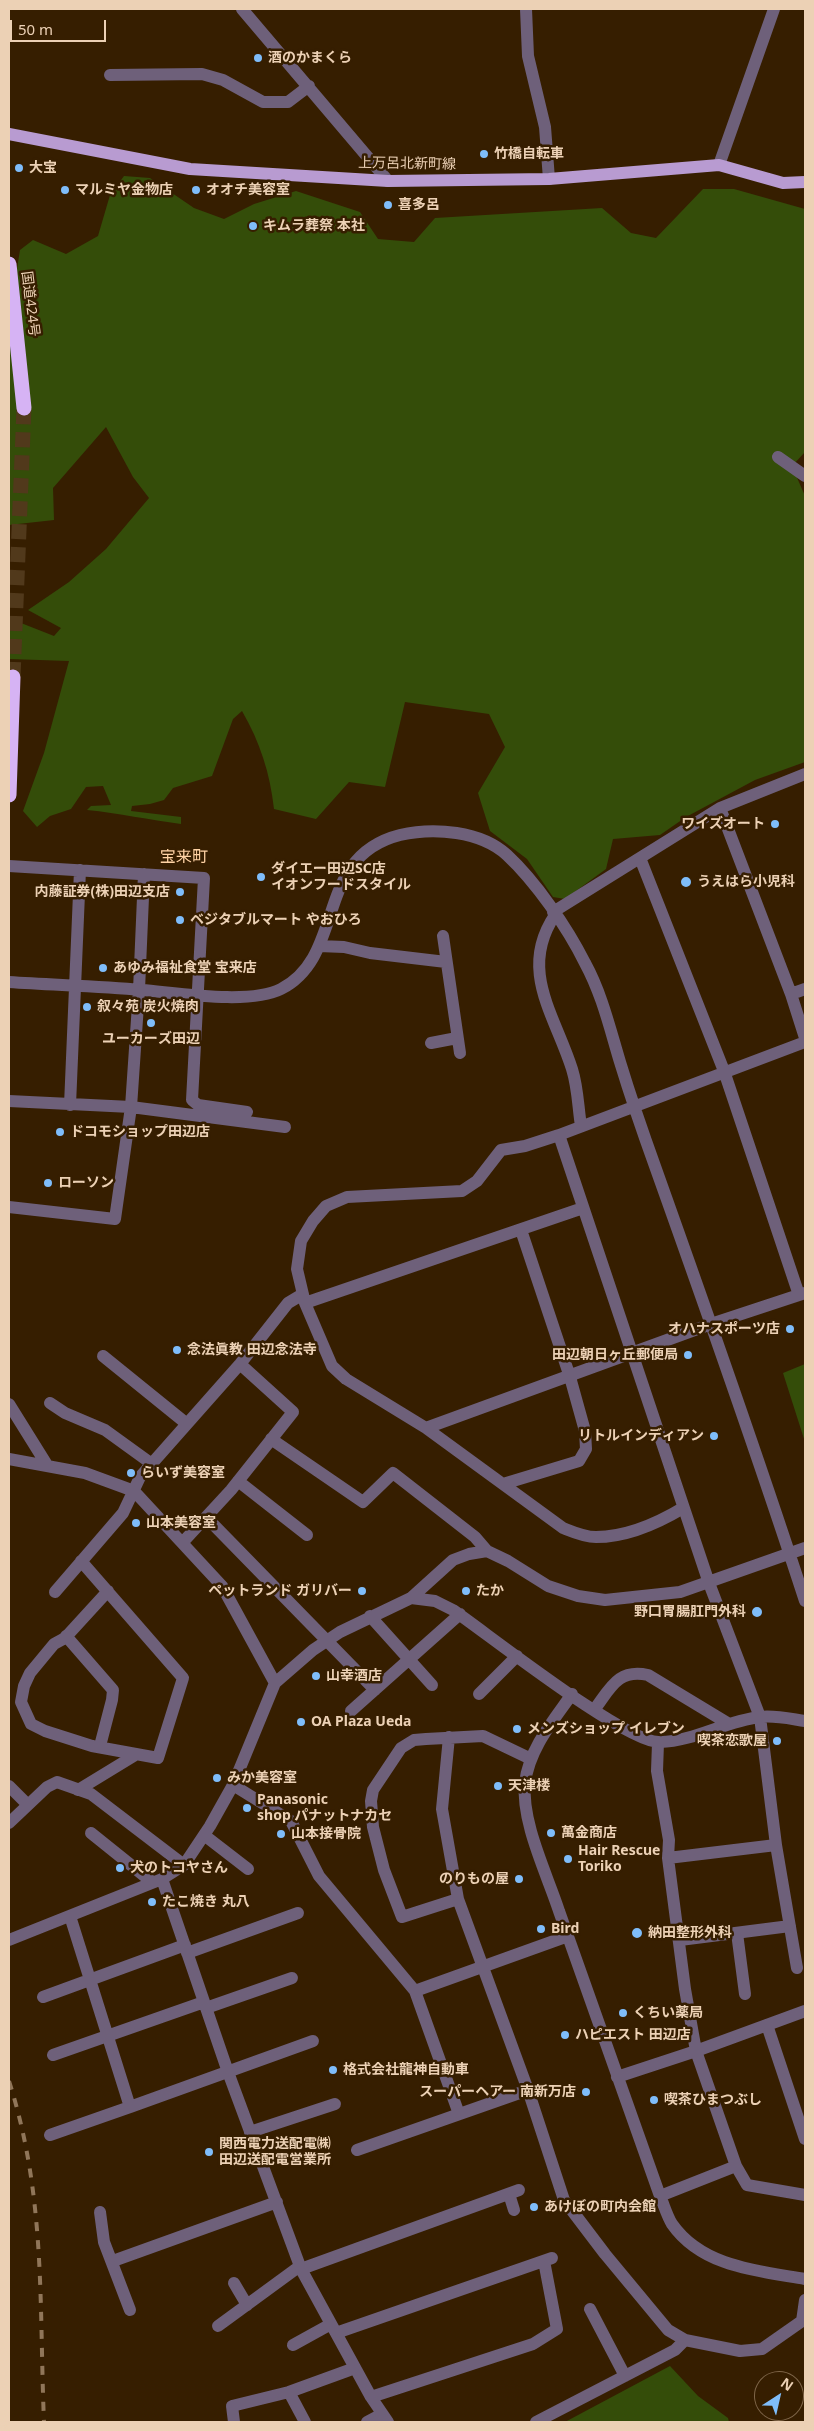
<!DOCTYPE html>
<html>
<head>
<meta charset="utf-8">
<style>
  body { margin:0 }
  #map { position:relative; width:814px; height:2431px; overflow:hidden; background:#361e00; font-family:"Noto Sans",sans-serif }
  canvas { display:block }
  .frame { position:absolute; inset:0; border:10px solid #ecd1b5; pointer-events:none }
  .north { position:absolute; left:754px; top:2371px; width:50px; height:50px; box-sizing:border-box; background:#361e00; border:1px solid #7f6648; border-radius:50%; rotate:35deg; font-size:14px; font-weight:700; line-height:20px; text-align:center; color:#ecd1b5 }
  .north::after { content:''; display:block; margin:auto; width:18px; height:22px; background:#7fbdfa; clip-path:polygon(50% 0,100% 100%,50% 72%,0 100%) }
  .scale { position:absolute; left:10px; top:20px; width:96px; height:22px; box-sizing:border-box; border:2px solid #ecd1b5; border-top:0; padding-left:6px; font-size:15px; line-height:18px; white-space:nowrap; color:#ecd1b5; -webkit-text-stroke:4px #361e00; paint-order:stroke }
</style>
</head>
<body>
<div id="map">
<canvas width="814" height="2431"></canvas>
<div class="frame"></div>
<div class="north">N</div>
<div class="scale">50 m</div>
</div>
<script>
const ctx = document.querySelector('canvas').getContext('2d');
ctx.lineJoin = 'round';
function fill(path, color) {
  ctx.fillStyle = color;
  ctx.fill(path, 'evenodd');
}
function strokePath(path, color, width, dash) {
  ctx.strokeStyle = color;
  ctx.lineWidth = width;
  ctx.lineCap = dash ? 'butt' : 'round';
  ctx.setLineDash(dash || []);
  ctx.stroke(path);
}
function drawText(font, color, halo, rows, align = 'center') {
  ctx.font = font + ' "Noto Sans","Noto Sans JP",sans-serif';
  ctx.lineWidth = 5;
  ctx.setLineDash([]);
  ctx.textBaseline = 'middle';
  ctx.strokeStyle = halo;
  ctx.fillStyle = color;
  for (const [text, x, y, turn = 0] of rows) {
    ctx.save();
    ctx.translate(x, y);
    ctx.rotate((+turn || 0) * Math.PI / 180);
    ctx.textAlign = isNaN(turn) ? turn : align;
    if (halo) ctx.strokeText(text, 0, 0);
    ctx.fillText(text, 0, 0);
    ctx.restore();
  }
}
const green = new Path2D(`
  M 124,176 L 150,178 L 194,208 L 224,219 L 254,204 L 296,191 L 360,212 L 378,239 L 414,242 L 435,218 L 602,208 L 631,233 L 656,238 L 703,189 L 734,189 L 805,209 L 805,452 L 792,466 L 805,496 L 805,762 L 755,780 L 686,817 L 660,835 L 613,839 L 606,869 L 565,899 L 553,897 L 527,859 L 490,831 L 478,793 L 505,747 L 489,714 L 405,702 L 385,787 L 349,782 L 316,819 L 274,809 C 270,773 260,742 242,711 L 233,719 L 212,776 L 173,788 L 164,800 L 150,804 L 132,806 L 131,811 L 181,817 L 181,824 C 149,820 119,813 87,810 L 91,806 L 111,805 L 103,786 L 86,787 L 71,809 L 50,816 L 37,827 L 23,811 L 44,753 L 69,661 L 9,659 L 9,627 L 21,623 L 54,636 L 61,628 L 28,610 L 69,582 L 106,549 L 149,498 L 133,477 L 106,427 L 53,488 L 54,520 L 9,525 L 9,319 L 20,250 L 33,240 L 66,254 L 98,236 L 110,195 Z
  M 805,1364 L 805,1442 L 783,1373 Z
  M 670,2366 L 698,2396 L 728,2418 L 729,2422 L 565,2422 Z`);
const highwayTunnel = new Path2D(`
  M 13,677 L 24,408`);
const minor = new Path2D(`
  M 242,9 L 388,181
  M 526,9 L 528,56 L 545,127 L 549,179
  M 110,75 L 202,74 L 223,80 L 263,102 L 288,102 L 309,86
  M 719,165 L 774,9
  M 778,457 L 805,476
  M 720,808 L 791,994 L 805,1038
  M 640,858 L 724,1071 L 799,1295
  M 9,866 L 204,878 L 192,1100 L 198,1105 L 247,1112
  M 553,912 L 720,808 L 805,774
  M 555,915 C 518,970 555,1015 572,1069 C 578,1088 578,1107 581,1126
  M 443,936 L 460,1053
  M 319,946 L 344,947 L 370,953 L 446,962
  M 9,982 C 53,985 98,986 142,990 C 178,993 250,1005 281,989 C 347,955 313,857 400,835 C 434,827 481,831 507,855 C 536,882 567,927 585,963 C 602,994 610,1029 620,1062 C 631,1098 643,1133 656,1169 C 707,1312 758,1456 805,1601
  M 791,994 L 805,989
  M 431,1043 L 457,1038
  M 9,1101 L 131,1107 L 285,1127
  M 70,1105 L 80,870
  M 559,1135 L 709,1583 L 760,1717 L 776,1845 L 797,1968
  M 9,1207 L 115,1219 L 131,1107 L 139,990 L 144,874
  M 305,1303 L 583,1208
  M 103,1356 L 187,1424
  M 50,1403 L 65,1413 L 105,1430 L 152,1464
  M 9,1404 L 47,1465
  M 426,1428 L 711,1324 L 805,1293
  M 271,1439 L 363,1502 L 393,1473 L 475,1537 L 487,1551
  M 9,1459 L 85,1473 L 134,1491 L 222,1586 L 275,1683
  M 238,1481 L 307,1535
  M 503,1484 L 579,1461 L 586,1449 L 585,1431 L 570,1377 L 521,1230
  M 683,1508 C 658,1523 626,1537 596,1537 C 584,1537 573,1532 563,1528 L 426,1428 L 346,1379 L 332,1366 L 305,1303 L 297,1269 L 301,1241 L 313,1221 L 326,1206 L 347,1197 L 462,1191 L 477,1181 L 501,1150 L 525,1146 L 559,1135 L 805,1042
  M 206,1517 L 375,1690
  M 183,1542 L 231,1490 L 293,1412 L 240,1364
  M 81,1561 L 183,1678 L 158,1758 L 92,1746 L 45,1731 L 31,1724 L 21,1702 L 24,1686 L 30,1673 L 54,1644 L 65,1638 L 108,1591
  M 55,1592 L 123,1513 L 140,1477 L 240,1364 L 288,1303 L 303,1294
  M 411,1598 L 435,1601 L 453,1610 C 488,1634 627,1744 660,1742 C 695,1741 725,1721 760,1717 C 774,1715 791,1719 805,1721
  M 370,1616 L 432,1685
  M 66,1636 L 113,1690 L 112,1700 L 100,1746
  M 479,1694 L 517,1656
  M 572,1694 C 553,1721 529,1749 525,1783 C 521,1822 547,1874 559,1911 C 592,2006 626,2101 660,2196 C 664,2205 667,2216 672,2224 C 702,2267 758,2271 805,2279
  M 594,1710 C 610,1689 618,1668 648,1675 L 729,1724
  M 351,1711 L 460,1614
  M 449,1737 L 442,1809 L 458,1899 L 528,2090 L 564,2200 L 605,2254 L 668,2330 L 685,2340 L 740,2351 L 762,2349 L 802,2321 L 805,2300
  M 658,1743 L 657,1771 L 669,1840 L 668,1858 L 685,1989 L 696,2051 L 736,2166 L 747,2185 L 805,2195
  M 233,1785 L 291,1821 L 319,1876 L 415,1991 L 568,1936
  M 9,1786 L 28,1805
  M 78,1790 L 137,1754
  M 9,1823 L 47,1787 L 57,1782 L 91,1794 L 184,1865
  M 91,1833 L 152,1882
  M 204,1835 L 248,1869
  M 668,1858 L 776,1845
  M 162,1879 L 228,2072 L 301,2269 L 371,2397 L 388,2422
  M 458,1899 L 402,1917 L 384,1870 L 373,1827 L 371,1801 L 373,1790 L 401,1748 L 414,1740 L 426,1739 L 483,1736 L 531,1759
  M 70,1916 L 130,2107 L 313,2041
  M 737,1933 L 745,1994
  M 9,1940 L 162,1879 L 184,1865 L 210,1826 L 233,1785 L 275,1683 L 313,1650 L 340,1632 L 411,1598 L 453,1560 L 469,1554 L 487,1551 L 508,1561 L 548,1586 L 578,1596 L 605,1600 L 680,1592 L 805,1548
  M 680,1940 L 790,1926
  M 187,1953 L 298,1913
  M 415,1991 L 459,2114
  M 43,1997 L 185,1945
  M 206,2008 L 292,1978
  M 767,2025 L 805,2139
  M 53,2055 L 204,2002
  M 617,2077 L 696,2051 L 805,2011
  M 250,2132 L 335,2104
  M 50,2135 L 130,2107
  M 357,2150 L 528,2090
  M 509,2194 L 514,2210
  M 660,2196 L 736,2166
  M 100,2212 L 104,2242 L 130,2310
  M 113,2261 L 277,2202
  M 301,2269 L 519,2190
  M 234,2283 L 247,2305
  M 590,2309 L 625,2376
  M 218,2326 L 300,2266
  M 336,2333 L 552,2258
  M 293,2345 L 331,2324
  M 289,2392 L 305,2422
  M 371,2397 L 533,2344 L 557,2329 L 544,2261
  M 234,2422 L 232,2406 L 289,2392 L 355,2368
  M 367,2422 L 382,2414
  M 536,2422 L 675,2350 L 685,2340`);
const major = new Path2D(`
  M 9,134 L 190,169 L 388,181 L 549,179 L 719,165 L 783,183 L 805,182`);
const highway = new Path2D(`
  M 9,264 L 24,408
  M 9,795 L 13,677`);
const rail = new Path2D(`
  M 9,2081 C 46,2197 39,2303 44,2422`);
const markers = [
  [258,58,5,"#7fbdfa"],
  [484,154,5,"#7fbdfa"],
  [19,168,5,"#7fbdfa"],
  [65,190,5,"#7fbdfa"],
  [196,190,5,"#7fbdfa"],
  [388,205,5,"#7fbdfa"],
  [253,226,5,"#7fbdfa"],
  [775,824,5,"#7fbdfa"],
  [261,877,5,"#7fbdfa"],
  [686,882,6,"#7fbdfa"],
  [180,892,5,"#7fbdfa"],
  [180,920,5,"#7fbdfa"],
  [103,968,5,"#7fbdfa"],
  [87,1007,5,"#7fbdfa"],
  [151,1023,5,"#7fbdfa"],
  [60,1132,5,"#7fbdfa"],
  [48,1183,5,"#7fbdfa"],
  [790,1329,5,"#7fbdfa"],
  [177,1350,5,"#7fbdfa"],
  [688,1355,5,"#7fbdfa"],
  [714,1436,5,"#7fbdfa"],
  [131,1473,5,"#7fbdfa"],
  [136,1523,5,"#7fbdfa"],
  [362,1591,5,"#7fbdfa"],
  [466,1591,5,"#7fbdfa"],
  [757,1612,6,"#7fbdfa"],
  [316,1676,5,"#7fbdfa"],
  [301,1722,5,"#7fbdfa"],
  [517,1729,5,"#7fbdfa"],
  [777,1741,5,"#7fbdfa"],
  [217,1778,5,"#7fbdfa"],
  [498,1786,5,"#7fbdfa"],
  [247,1808,5,"#7fbdfa"],
  [551,1833,5,"#7fbdfa"],
  [281,1834,5,"#7fbdfa"],
  [568,1859,5,"#7fbdfa"],
  [120,1868,5,"#7fbdfa"],
  [519,1879,5,"#7fbdfa"],
  [152,1902,5,"#7fbdfa"],
  [541,1929,5,"#7fbdfa"],
  [637,1933,6,"#7fbdfa"],
  [623,2013,5,"#7fbdfa"],
  [565,2035,5,"#7fbdfa"],
  [333,2070,5,"#7fbdfa"],
  [586,2092,5,"#7fbdfa"],
  [654,2100,5,"#7fbdfa"],
  [209,2152,5,"#7fbdfa"],
  [534,2207,5,"#7fbdfa"]
];
const poiNames = [
  ["酒のかまくら",268,58],
  ["竹橋自転車",494,154],
  ["大宝",29,168],
  ["マルミヤ金物店",75,190],
  ["オオチ美容室",206,190],
  ["喜多呂",398,205],
  ["キムラ葬祭 本社",263,226],
  ["ワイズオート",765,824,"right"],
  ["ダイエー田辺SC店",271,869],
  ["イオンフードスタイル",271,885],
  ["うえはら小児科",697,882],
  ["内藤証券(株)田辺支店",170,892,"right"],
  ["ベジタブルマート やおひろ",190,920],
  ["あゆみ福祉食堂 宝来店",113,968],
  ["叙々苑 炭火焼肉",97,1007],
  ["ユーカーズ田辺",151,1039,"center"],
  ["ドコモショップ田辺店",70,1132],
  ["ローソン",58,1183],
  ["オハナスポーツ店",780,1329,"right"],
  ["念法眞教 田辺念法寺",187,1350],
  ["田辺朝日ヶ丘郵便局",678,1355,"right"],
  ["リトルインディアン",704,1436,"right"],
  ["らいず美容室",141,1473],
  ["山本美容室",146,1523],
  ["ペットランド ガリバー",352,1591,"right"],
  ["たか",476,1591],
  ["野口胃腸肛門外科",746,1612,"right"],
  ["山幸酒店",326,1676],
  ["OA Plaza Ueda",311,1722],
  ["メンズショップ イレブン",527,1729],
  ["喫茶恋歌屋",767,1741,"right"],
  ["みか美容室",227,1778],
  ["天津楼",508,1786],
  ["Panasonic",257,1800],
  ["shop パナットナカセ",257,1816],
  ["萬金商店",561,1833],
  ["山本接骨院",291,1834],
  ["Hair Rescue",578,1851],
  ["Toriko",578,1867],
  ["犬のトコヤさん",130,1868],
  ["のりもの屋",509,1879,"right"],
  ["たこ焼き 丸八",162,1902],
  ["Bird",551,1929],
  ["納田整形外科",648,1933],
  ["くちい薬局",633,2013],
  ["ハピエスト 田辺店",575,2035],
  ["格式会社龍神自動車",343,2070],
  ["スーパーヘアー 南新万店",576,2092,"right"],
  ["喫茶ひまつぶし",664,2100],
  ["関西電力送配電㈱",219,2144],
  ["田辺送配電営業所",219,2160],
  ["あけぼの町内会館",544,2207]
];
const streetNames = [
  ["上万呂北新町線",407,164,1],
  ["国道424号",30,304,83]
];
const quarterNames = [
  ["宝来町",184,857]
];
fill(green, '#344d09');
strokePath(highwayTunnel, '#51391b', 15, [15, 8]);
strokePath(minor, '#6e607a', 12);
strokePath(major, '#b89bd1', 12);
strokePath(highway, '#d6b3f4', 15);
strokePath(rail, '#907659', 4, [9, 9]);
for (const [x, y, r, color] of markers) {
  const dot = new Path2D();
  dot.arc(x, y, r, 0, 2 * Math.PI);
  ctx.fillStyle = color;
  ctx.fill(dot);
  strokePath(dot, '#361e00', 2);
}
drawText('bold 14px', '#ecd1b5', '#361e00', poiNames, 'left');
drawText('14px', '#ecd1b5', '#361e00', streetNames);
drawText('16px', '#ffd3a5', '#361e00', quarterNames);
</script>
</body>
</html>
